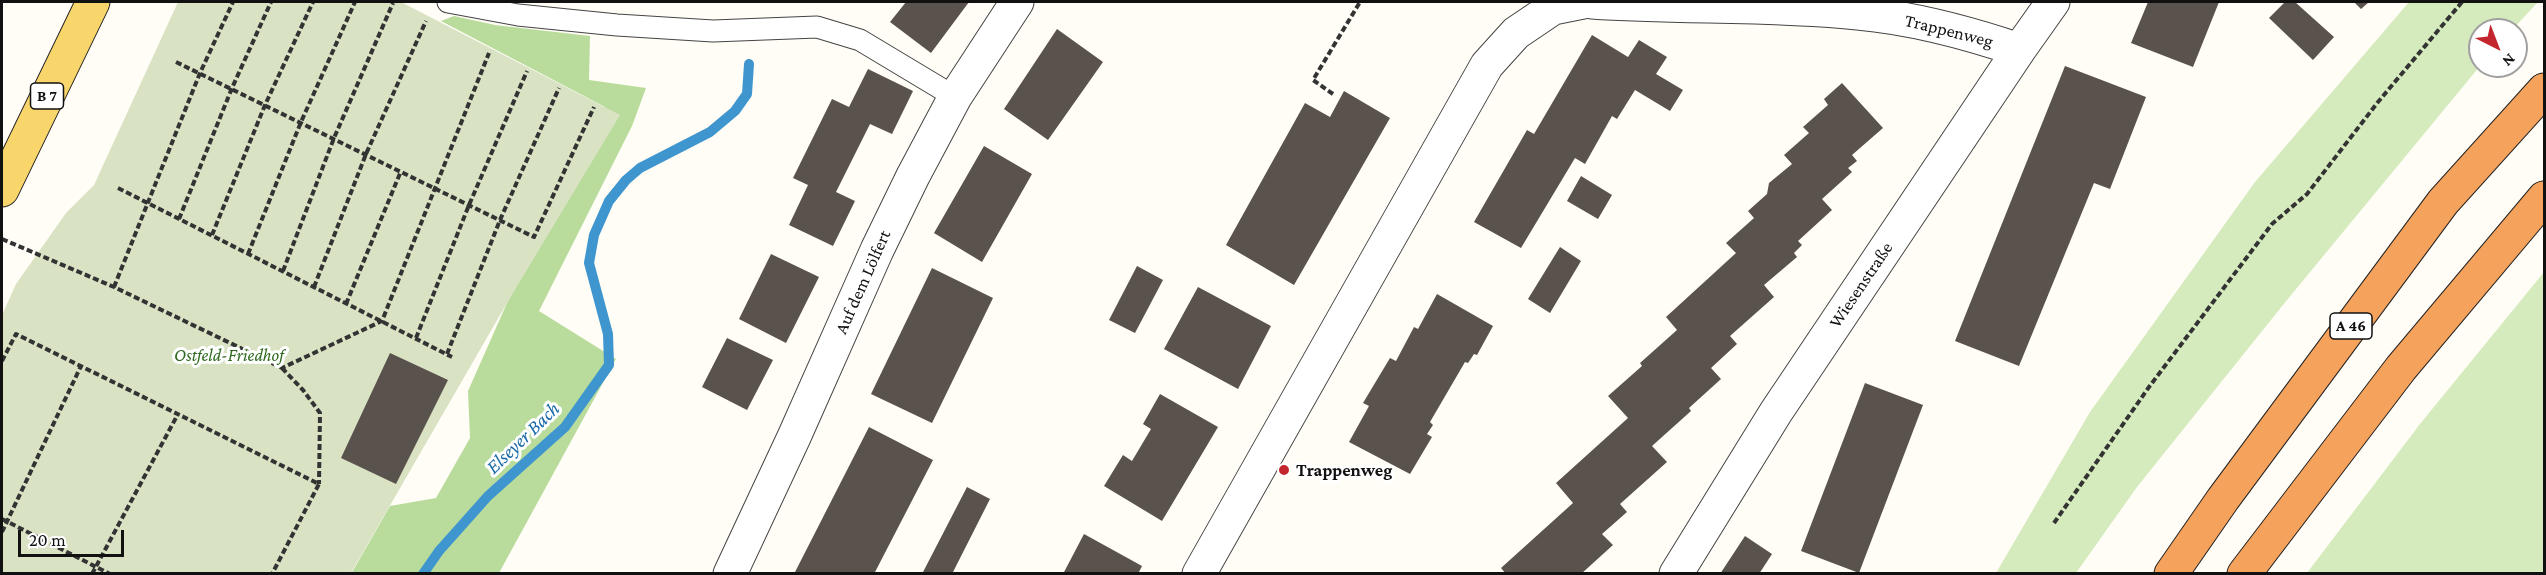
<!DOCTYPE html>
<html>
<head>
<meta charset="utf-8">
<style>
  body { margin:0 }
  #map { position:relative; width:2546px; height:575px; overflow:hidden; background:#fffdf5; font-family:"Crimson Pro",serif }
  canvas { display:block }
  .frame { position:absolute; inset:0; border:3px solid #111; pointer-events:none }
  .north { position:absolute; left:2468px; top:18px; width:60px; height:60px; box-sizing:border-box; background:#fff; border:2px solid #a0a0a0; border-radius:50%; rotate:138deg; font-size:16px; font-weight:700; line-height:24px; text-align:center; color:#111 }
  .north::after { content:''; display:block; margin:auto; width:21px; height:27px; background:#c4262e; clip-path:polygon(50% 0,100% 100%,50% 72%,0 100%) }
  .scale { position:absolute; left:18px; top:530px; width:106px; height:27px; box-sizing:border-box; border:3px solid #111; border-top:0; padding-left:8px; font-size:18px; line-height:21px; white-space:nowrap; color:#111; -webkit-text-stroke:4px #fff; paint-order:stroke }
</style>
</head>
<body>
<div id="map">
<canvas width="2546" height="575"></canvas>
<div class="frame"></div>
<div class="north">N</div>
<div class="scale">20 m</div>
</div>
<script>
const ctx = document.querySelector('canvas').getContext('2d');
ctx.lineJoin = 'round';
function fill(path, color) {
  ctx.fillStyle = color;
  ctx.fill(path, 'evenodd');
}
function strokePath(path, color, width, dash) {
  ctx.strokeStyle = color;
  ctx.lineWidth = width;
  ctx.lineCap = dash ? 'butt' : 'round';
  ctx.setLineDash(dash || []);
  ctx.stroke(path);
}
function drawText(font, color, halo, rows, align = 'center') {
  ctx.font = font + ' "Crimson Pro",serif';
  ctx.lineWidth = 6;
  ctx.setLineDash([]);
  ctx.textBaseline = 'middle';
  ctx.strokeStyle = halo;
  ctx.fillStyle = color;
  for (const [text, x, y, turn = 0] of rows) {
    ctx.save();
    ctx.translate(x, y);
    ctx.rotate((+turn || 0) * Math.PI / 180);
    ctx.textAlign = isNaN(turn) ? turn : align;
    if (halo) ctx.strokeText(text, 0, 0);
    ctx.fillText(text, 0, 0);
    ctx.restore();
  }
}
const green = new Path2D(`
  M 2409,2 L 2538,2 L 2512,30 L 2480,30 L 2480,66 L 2287,300 L 2137,487 L 2076,573 L 1996,573 L 2090,412 L 2255,182 Z
  M 2544,272 L 2544,573 L 2307,573 L 2420,424 Z`);
const forest = new Path2D(`
  M 454,16 L 495,25 L 590,36 L 589,80 L 646,88 L 632,126 L 539,311 L 616,359 L 499,573 L 351,574 L 390,506 L 436,498 L 470,438 L 468,391 L 507,303 L 605,107 L 441,21 Z`);
const cemetery = new Path2D(`
  M 178,2 L 401,2 L 620,115 L 507,303 L 351,573 L 2,573 L 2,315 L 16,284 L 66,213 L 94,185 Z`);
const stream = new Path2D(`
  M 423,574 L 439,551 L 488,496 L 565,427 L 609,365 L 608,334 L 589,263 L 594,235 L 609,201 L 626,180 L 640,168 L 710,132 L 735,111 L 747,94 L 749,64`);
const building = new Path2D(`
  M 906,2 L 969,2 L 931,53 L 890,22 Z
  M 2148,2 L 2219,2 L 2193,67 L 2131,43 Z
  M 2285,2 L 2295,2 L 2334,37 L 2313,60 L 2269,18 Z
  M 2354,2 L 2369,2 L 2361,9 Z
  M 1057,29 L 1103,62 L 1048,140 L 1004,109 Z
  M 1592,35 L 1628,57 L 1639,40 L 1667,57 L 1656,74 L 1683,90 L 1670,111 L 1635,90 L 1617,119 L 1612,116 L 1585,164 L 1575,158 L 1521,248 L 1474,222 L 1527,130 L 1534,134 Z
  M 2065,66 L 2146,97 L 2110,189 L 2094,183 L 2019,366 L 1955,341 Z
  M 868,69 L 913,91 L 892,134 L 870,124 L 836,192 L 855,201 L 833,246 L 789,225 L 808,185 L 793,178 L 832,99 L 849,107 Z
  M 1842,83 L 1883,128 L 1852,155 L 1857,161 L 1848,168 L 1852,172 L 1822,199 L 1832,210 L 1798,241 L 1802,245 L 1794,253 L 1797,257 L 1764,285 L 1774,297 L 1730,336 L 1737,344 L 1711,368 L 1721,379 L 1689,408 L 1691,411 L 1652,446 L 1667,462 L 1620,504 L 1627,512 L 1602,534 L 1613,545 L 1581,574 L 1506,574 L 1501,568 L 1573,503 L 1556,483 L 1628,418 L 1608,396 L 1642,366 L 1640,363 L 1677,330 L 1666,317 L 1736,253 L 1726,243 L 1754,218 L 1748,211 L 1767,194 L 1769,183 L 1792,164 L 1784,155 L 1809,133 L 1803,127 L 1828,105 L 1824,99 Z
  M 1344,91 L 1390,118 L 1294,285 L 1226,245 L 1305,103 L 1330,117 Z
  M 984,146 L 1032,174 L 982,262 L 934,233 Z
  M 1581,176 L 1612,195 L 1598,219 L 1567,201 Z
  M 1560,247 L 1581,261 L 1550,313 L 1528,299 Z
  M 771,254 L 819,277 L 786,343 L 739,319 Z
  M 1137,266 L 1163,280 L 1135,333 L 1109,320 Z
  M 932,268 L 993,298 L 932,423 L 871,394 Z
  M 1198,287 L 1271,326 L 1238,389 L 1164,349 Z
  M 1437,294 L 1493,326 L 1477,355 L 1474,354 L 1468,363 L 1465,362 L 1430,422 L 1433,425 L 1427,434 L 1432,437 L 1410,474 L 1349,442 L 1369,406 L 1363,403 L 1390,358 L 1396,361 L 1414,327 L 1418,329 Z
  M 727,338 L 773,360 L 747,410 L 702,387 Z
  M 390,353 L 448,380 L 396,484 L 341,458 Z
  M 1865,383 L 1923,405 L 1859,573 L 1801,551 Z
  M 1160,394 L 1218,427 L 1162,521 L 1104,486 L 1123,455 L 1132,461 L 1151,429 L 1143,424 Z
  M 869,427 L 933,460 L 874,574 L 794,574 Z
  M 967,487 L 990,499 L 952,574 L 922,574 Z
  M 1084,534 L 1142,566 L 1138,574 L 1063,574 Z
  M 1745,536 L 1772,554 L 1759,574 L 1720,574 Z`);
const path = new Path2D(`
  M 176,62 L 534,237 L 594,107
  M 1333,94 L 1313,80 L 1360,2
  M 118,188 L 452,357
  M 179,219 L 232,88 L 271,2
  M 212,235 L 265,105 L 313,2
  M 2,239 L 114,287 L 282,368 L 382,321 L 489,53
  M 248,254 L 301,122 L 355,2
  M 283,271 L 334,138 L 393,3
  M 114,287 L 200,73 L 233,2
  M 314,287 L 366,154 L 426,21
  M 346,304 L 401,171
  M 416,338 L 469,205 L 527,71
  M 447,354 L 500,220 L 559,88
  M 2,361 L 16,334 L 319,484 L 272,574
  M 282,368 L 303,390 L 320,413 L 319,484
  M 2,519 L 110,574
  M 2054,523 L 2149,387 L 2272,224 L 2307,194 L 2378,102 L 2462,2
  M 2,532 L 81,366
  M 92,574 L 178,414`);
const service = new Path2D(`
  M 448,2 L 518,15 L 617,25 L 713,31 L 817,27 L 860,40 L 955,97`);
const minor = new Path2D(`
  M 1592,2 C 1681,8 1770,4 1858,13 C 1913,18 1966,32 2019,50
  M 730,574 L 794,437 L 877,250 L 913,176 L 955,97 L 1017,2
  M 1199,574 L 1487,65 L 1516,33 L 1553,8 L 1583,2
  M 1676,574 L 1776,412 L 2019,50 L 2053,2`);
const primary = new Path2D(`
  M 2,190 L 93,2`);
const motorway = new Path2D(`
  M 2171,574 L 2223,499 L 2443,202 L 2544,90
  M 2244,574 L 2401,368 L 2544,198`);
const markers = [
  [1284,470,6,"#c4262e"]
];
const shields = [
  [47,96,33],
  [2351,326,42]
];
const shieldNames = [
  ["B 7",47,96],
  ["A 46",2351,326]
];
const streetNames = [
  ["Trappenweg",1949,31,14],
  ["Auf dem Lölfert",863,282,-66],
  ["Wiesenstraße",1861,285,-56]
];
const parkNames = [
  ["Ostfeld-Friedhof",229,355]
];
const poiNames = [
  ["Trappenweg",1296,470]
];
const waterNames = [
  ["Elseyer Bach",523,438,-44]
];
fill(green, '#d5ebbd');
fill(forest, '#b9dc9c');
fill(cemetery, '#d9e3c4');
strokePath(stream, '#3f96cf', 10);
fill(building, '#5a524d');
strokePath(service, '#444', 23);
strokePath(minor, '#444', 35);
strokePath(primary, '#222', 35);
strokePath(motorway, '#222', 35);
strokePath(path, '#333', 4, [6, 3]);
strokePath(service, '#fff', 21);
strokePath(minor, '#fff', 33);
strokePath(primary, '#f9d66b', 33);
strokePath(motorway, '#f5a25d', 33);
for (const [x, y, r, color] of markers) {
  const dot = new Path2D();
  dot.arc(x, y, r, 0, 2 * Math.PI);
  ctx.fillStyle = color;
  ctx.fill(dot);
  strokePath(dot, '#fff', 2);
}
for (const [x, y, w] of shields) {
  const box = new Path2D();
  box.roundRect(x - w / 2, y - 13, w, 26, 4.5);
  ctx.fillStyle = '#fff';
  ctx.fill(box);
  strokePath(box, '#111', 1.5);
}
drawText('bold 16px', '#111', null, shieldNames);
drawText('18px', '#111', '#fff', streetNames);
drawText('italic 18px', '#2f6b1f', '#fff', parkNames);
drawText('bold 18px', '#111', '#fff', poiNames, 'left');
drawText('italic 20px', '#1768a6', '#fff', waterNames);
</script>
</body>
</html>
